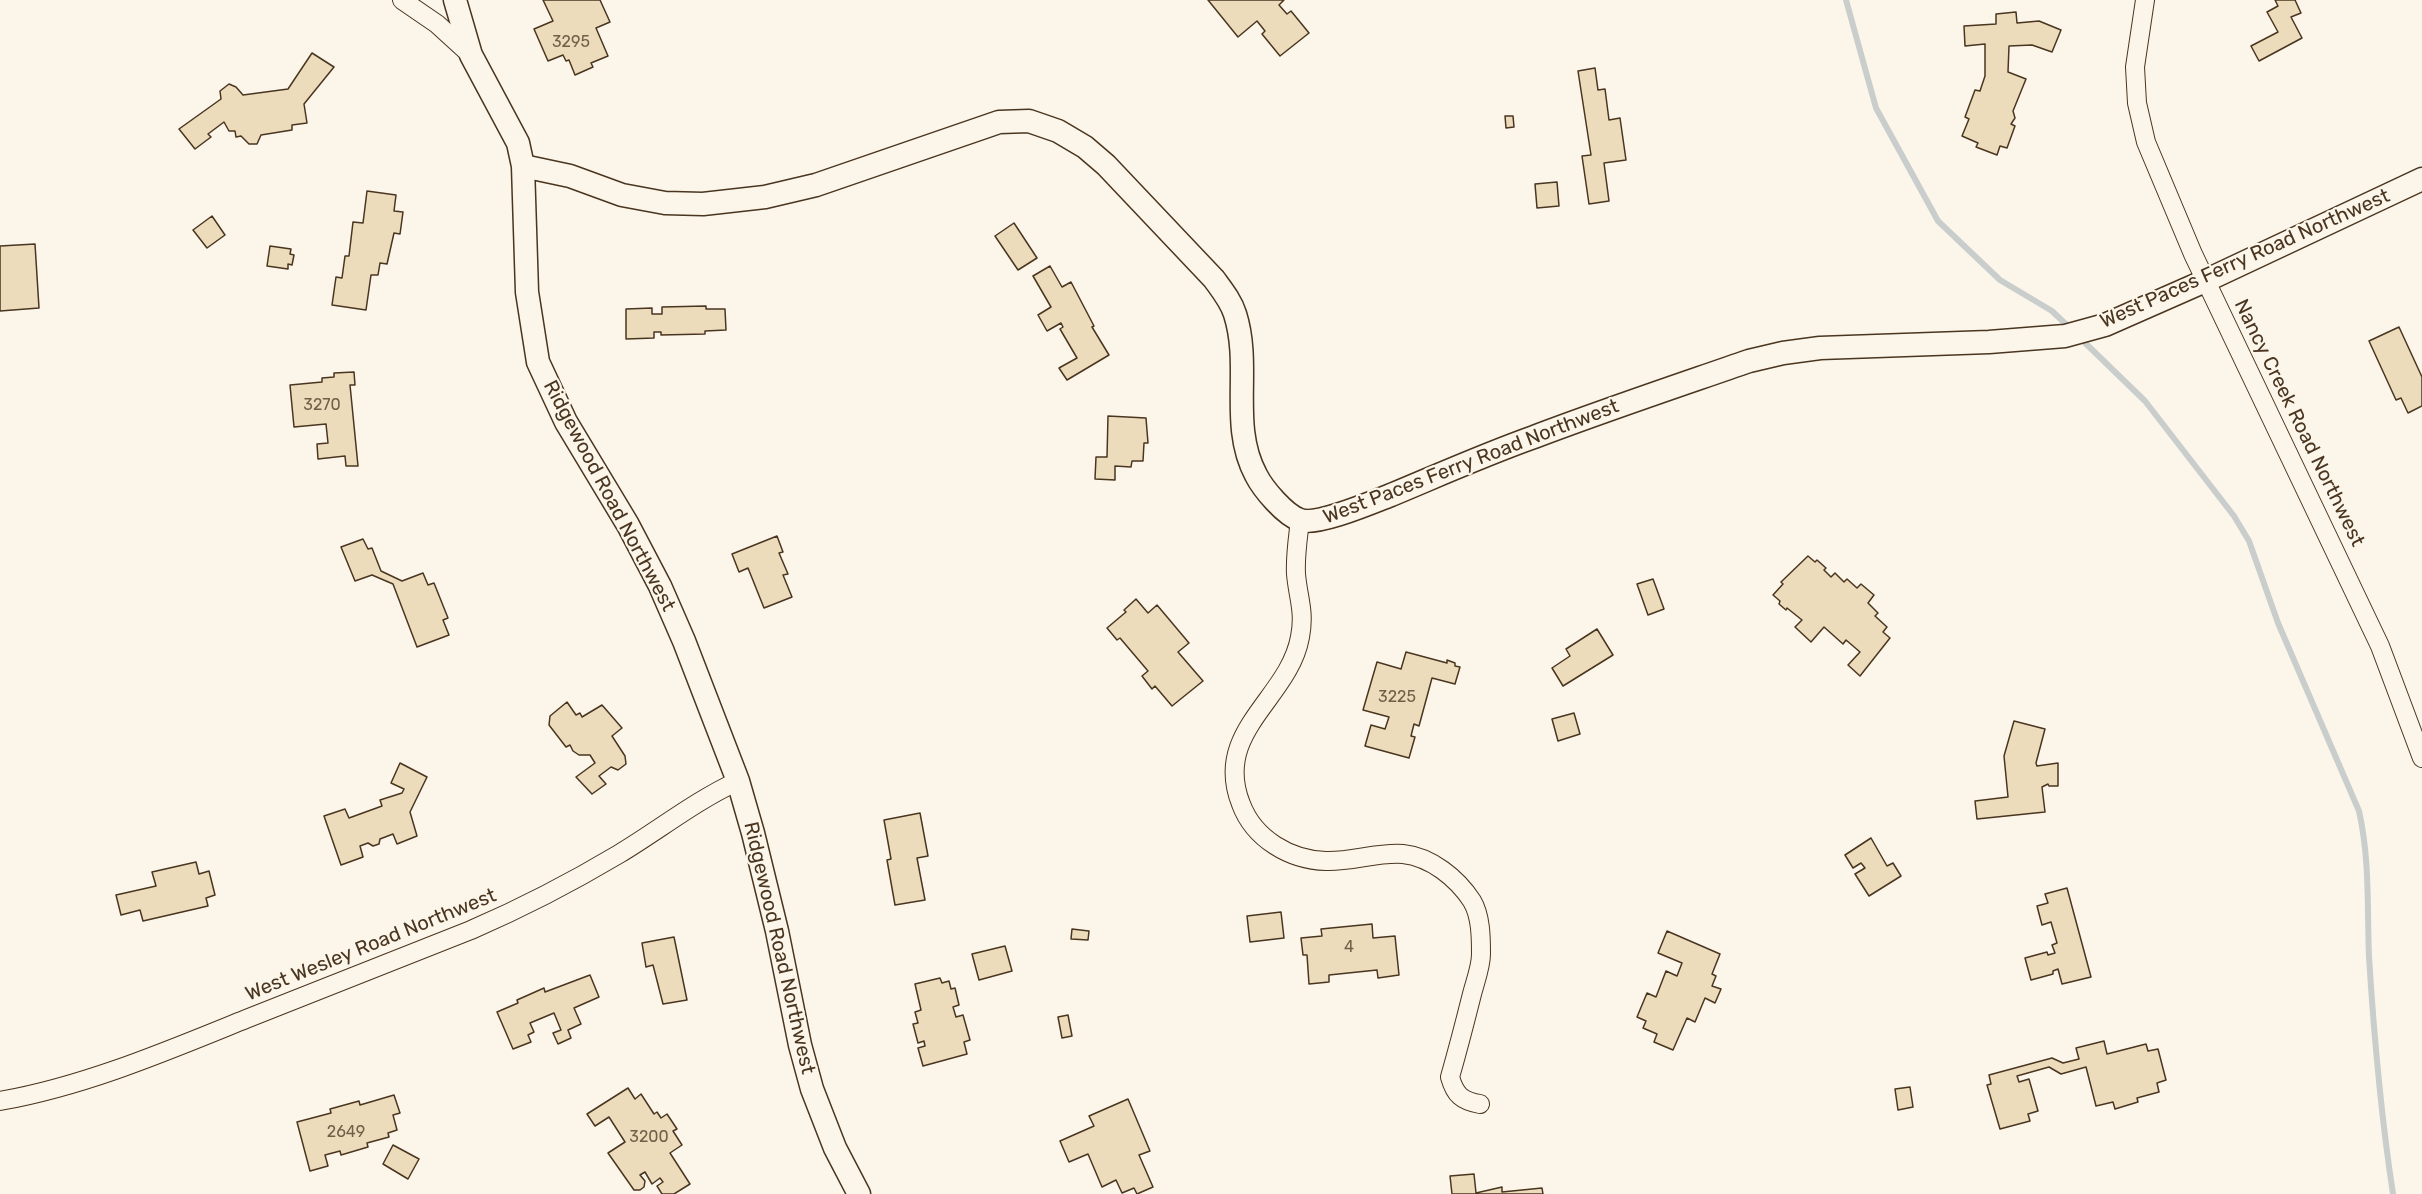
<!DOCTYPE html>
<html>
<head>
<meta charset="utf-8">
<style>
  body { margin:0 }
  canvas { display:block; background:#fbf6e9 }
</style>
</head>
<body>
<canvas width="2422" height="1194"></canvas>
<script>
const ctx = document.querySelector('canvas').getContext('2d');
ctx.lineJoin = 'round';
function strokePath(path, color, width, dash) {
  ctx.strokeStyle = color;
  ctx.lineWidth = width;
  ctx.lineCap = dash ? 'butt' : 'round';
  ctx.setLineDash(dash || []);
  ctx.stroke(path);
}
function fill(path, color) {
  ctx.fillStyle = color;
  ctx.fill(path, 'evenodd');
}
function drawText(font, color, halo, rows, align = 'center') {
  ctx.font = font + ' Rubik,sans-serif';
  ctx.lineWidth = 4.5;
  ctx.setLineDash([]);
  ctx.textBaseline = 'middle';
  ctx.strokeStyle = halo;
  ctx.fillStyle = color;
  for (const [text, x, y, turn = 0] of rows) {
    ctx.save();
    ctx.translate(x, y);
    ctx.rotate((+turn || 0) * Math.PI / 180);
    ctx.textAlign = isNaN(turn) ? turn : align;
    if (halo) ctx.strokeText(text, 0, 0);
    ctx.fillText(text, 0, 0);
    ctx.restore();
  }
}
const stream = new Path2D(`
  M 1846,0 L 1876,108 L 1938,221 L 2000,280 L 2052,311 L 2071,329
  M 2080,338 L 2145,401 L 2234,516 L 2249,541 L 2278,623 L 2359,811 C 2370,860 2367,907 2369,957 C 2374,1036 2381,1116 2393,1194`);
const building = new Path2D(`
  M 543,0 L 600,0 L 610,22 L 596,28 L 608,56 L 591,63 L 593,67 L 575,75 L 569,60 L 566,61 L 563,55 L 548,61 L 534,29 L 553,21 Z
  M 1208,0 L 1284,0 L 1279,5 L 1287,14 L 1291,11 L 1309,33 L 1280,56 L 1262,34 L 1265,31 L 1257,21 L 1238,37 Z
  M 2275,0 L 2295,0 L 2301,13 L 2291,17 L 2302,38 L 2259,61 L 2251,46 L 2278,32 L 2267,12 L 2278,6 Z
  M 2016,12 L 2017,23 L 2039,21 L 2061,30 L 2052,52 L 2032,45 L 2009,46 L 2008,72 L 2026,79 L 2013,111 L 2015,118 L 2011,124 L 2015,126 L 2007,148 L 2000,146 L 1997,155 L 1976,147 L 1978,143 L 1962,136 L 1969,119 L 1965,117 L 1975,90 L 1980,91 L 1985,76 L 1985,44 L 1965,46 L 1964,26 L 1996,24 L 1996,14 Z
  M 312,53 L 334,67 L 304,104 L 307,123 L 292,125 L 292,130 L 261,135 L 257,144 L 249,144 L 241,136 L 236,137 L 235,131 L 229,131 L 224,122 L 208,134 L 211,137 L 195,149 L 179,129 L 221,99 L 220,91 L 229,84 L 236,87 L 243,95 L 288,89 Z
  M 1595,68 L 1598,90 L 1605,89 L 1609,120 L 1620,118 L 1626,160 L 1604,163 L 1609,201 L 1589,204 L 1582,156 L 1591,155 L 1578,71 Z
  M 1505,116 L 1513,116 L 1514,127 L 1506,128 Z
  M 1557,182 L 1559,206 L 1537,208 L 1535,184 Z
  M 367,191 L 396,195 L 394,211 L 403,212 L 400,234 L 394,233 L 387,264 L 380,263 L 378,275 L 371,275 L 366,310 L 332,305 L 336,277 L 342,278 L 345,256 L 349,256 L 353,222 L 363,223 Z
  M 212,216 L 225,235 L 207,248 L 193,230 Z
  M 1014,223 L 1037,258 L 1018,270 L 995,236 Z
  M 35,244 L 39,308 L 0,311 L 0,246 Z
  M 270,246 L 291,249 L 290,254 L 294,255 L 292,265 L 288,264 L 288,269 L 267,266 Z
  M 1050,266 L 1062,287 L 1071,282 L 1094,326 L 1092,327 L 1109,355 L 1067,380 L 1059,368 L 1077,358 L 1060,329 L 1063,327 L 1061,323 L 1047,331 L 1038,315 L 1051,307 L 1033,276 Z
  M 706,306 L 706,309 L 725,309 L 726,330 L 705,331 L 705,334 L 661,335 L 661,332 L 654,332 L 654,338 L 626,339 L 626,309 L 652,308 L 652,314 L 662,314 L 662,307 Z
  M 2399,327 L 2422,377 L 2422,406 L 2408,413 L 2401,398 L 2396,400 L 2369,341 Z
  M 354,372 L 355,385 L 350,385 L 358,466 L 346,466 L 345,456 L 318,459 L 317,444 L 328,443 L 326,424 L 294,427 L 290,385 L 322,382 L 322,378 L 334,377 L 334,373 Z
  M 1108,416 L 1146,418 L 1148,443 L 1144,443 L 1143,461 L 1132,461 L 1131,467 L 1115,466 L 1115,480 L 1095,479 L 1096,457 L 1107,457 Z
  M 777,536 L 783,552 L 779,553 L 788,574 L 783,575 L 792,597 L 764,608 L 748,568 L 739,572 L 732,554 Z
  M 363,539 L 368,549 L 372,548 L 381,571 L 402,581 L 423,573 L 428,585 L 434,583 L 448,618 L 443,620 L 449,635 L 417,647 L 393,584 L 372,575 L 355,581 L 341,547 Z
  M 1808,556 L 1815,562 L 1817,560 L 1826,568 L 1824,570 L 1831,577 L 1835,573 L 1844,582 L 1847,579 L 1857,588 L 1861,584 L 1874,595 L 1868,603 L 1878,613 L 1875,616 L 1887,627 L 1883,632 L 1890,638 L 1860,676 L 1848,665 L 1860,652 L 1846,640 L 1843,644 L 1824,627 L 1811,642 L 1795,627 L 1802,620 L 1787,608 L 1786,610 L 1779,604 L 1780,601 L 1773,595 L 1783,584 L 1781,582 Z
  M 1653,579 L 1664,609 L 1648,615 L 1637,584 Z
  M 1136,599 L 1148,613 L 1157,605 L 1189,643 L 1178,652 L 1203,681 L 1172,706 L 1155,686 L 1152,689 L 1142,676 L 1148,671 L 1120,638 L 1117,640 L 1107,628 L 1126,612 L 1124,610 Z
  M 1597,629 L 1613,655 L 1563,686 L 1552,668 L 1570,656 L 1566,649 Z
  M 1406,652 L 1447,663 L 1447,660 L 1455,663 L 1455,666 L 1460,667 L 1455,684 L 1432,678 L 1419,726 L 1414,724 L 1411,736 L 1415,737 L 1409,758 L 1365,746 L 1371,725 L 1385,729 L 1389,717 L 1363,710 L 1377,662 L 1401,669 Z
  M 567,702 L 576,715 L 580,713 L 582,717 L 602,705 L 622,728 L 612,736 L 625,756 L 626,764 L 618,770 L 611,767 L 599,776 L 606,784 L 592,794 L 576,777 L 595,763 L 590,755 L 579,755 L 573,751 L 570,745 L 566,747 L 549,725 L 550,716 Z
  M 1574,713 L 1580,734 L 1558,741 L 1552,719 Z
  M 2014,721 L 2045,729 L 2036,763 L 2037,766 L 2058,763 L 2058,786 L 2049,786 L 2048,784 L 2042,787 L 2045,812 L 1977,819 L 1975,801 L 2008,797 L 2004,756 Z
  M 400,763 L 427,777 L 410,812 L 417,836 L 397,844 L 393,834 L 380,839 L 379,844 L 373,846 L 368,843 L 360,846 L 363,857 L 341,865 L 324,816 L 345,809 L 349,818 L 382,806 L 380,800 L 402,793 L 404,789 L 391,783 Z
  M 920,813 L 928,856 L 917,858 L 925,900 L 895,905 L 887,860 L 891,859 L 884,820 Z
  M 1871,838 L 1887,866 L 1893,863 L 1901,876 L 1869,896 L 1855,874 L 1865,868 L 1861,863 L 1853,868 L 1845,855 Z
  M 196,862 L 199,874 L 209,871 L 215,895 L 206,898 L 208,906 L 143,921 L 140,910 L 121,915 L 116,895 L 156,886 L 152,872 Z
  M 2067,888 L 2091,977 L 2062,984 L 2058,969 L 2053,971 L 2053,974 L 2031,980 L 2025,958 L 2047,952 L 2048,955 L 2055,953 L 2052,945 L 2057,943 L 2051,922 L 2042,925 L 2037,906 L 2048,903 L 2045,894 Z
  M 1281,912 L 1284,938 L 1250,942 L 1247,916 Z
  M 1372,924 L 1373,938 L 1395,936 L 1399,975 L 1378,978 L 1377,970 L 1329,975 L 1329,982 L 1309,984 L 1307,955 L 1303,955 L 1301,938 L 1322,936 L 1321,929 Z
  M 1072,929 L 1089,931 L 1088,940 L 1071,939 Z
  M 1667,931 L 1720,954 L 1712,974 L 1716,976 L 1712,986 L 1721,989 L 1715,1003 L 1705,998 L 1695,1022 L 1687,1018 L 1673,1050 L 1654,1042 L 1657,1034 L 1643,1028 L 1646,1021 L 1637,1017 L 1647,993 L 1656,997 L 1666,971 L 1677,976 L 1682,963 L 1658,953 Z
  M 674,937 L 687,1000 L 663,1004 L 653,965 L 646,967 L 642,943 Z
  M 1005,946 L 1012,971 L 979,980 L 972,954 Z
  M 590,975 L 599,997 L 574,1008 L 581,1024 L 568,1030 L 571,1038 L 558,1044 L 553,1033 L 561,1030 L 554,1013 L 530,1023 L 534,1032 L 528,1035 L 531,1042 L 513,1049 L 497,1012 L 518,1003 L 517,1000 L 544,988 L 545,992 Z
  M 940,978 L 942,983 L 949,981 L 951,989 L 955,988 L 959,1005 L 953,1007 L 956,1017 L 963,1015 L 970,1040 L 964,1042 L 967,1054 L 923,1066 L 918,1048 L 925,1046 L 924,1041 L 918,1043 L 913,1024 L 918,1023 L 915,1012 L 921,1010 L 915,984 Z
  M 1068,1015 L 1072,1036 L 1062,1038 L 1058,1017 Z
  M 2104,1041 L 2107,1054 L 2146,1044 L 2148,1051 L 2158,1049 L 2166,1080 L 2157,1083 L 2159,1092 L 2137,1098 L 2138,1102 L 2115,1109 L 2113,1102 L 2096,1106 L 2086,1067 L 2061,1074 L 2049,1067 L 2017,1076 L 2019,1082 L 2029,1079 L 2038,1111 L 2028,1114 L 2030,1121 L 2000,1129 L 1987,1085 L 1991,1084 L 1989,1075 L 2052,1058 L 2063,1063 L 2079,1059 L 2076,1048 Z
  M 1910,1087 L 1913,1107 L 1898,1110 L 1895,1089 Z
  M 628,1088 L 635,1099 L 641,1094 L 654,1114 L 657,1112 L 661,1118 L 667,1114 L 677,1129 L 673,1131 L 682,1145 L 670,1153 L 690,1184 L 674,1194 L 662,1194 L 657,1186 L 663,1182 L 660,1178 L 652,1184 L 645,1172 L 640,1175 L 645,1181 L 644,1187 L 640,1190 L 634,1190 L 608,1153 L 625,1142 L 609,1117 L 595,1126 L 587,1114 Z
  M 394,1095 L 400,1113 L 393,1115 L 397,1130 L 388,1133 L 389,1137 L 367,1143 L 368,1147 L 341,1155 L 340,1151 L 325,1155 L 328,1166 L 310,1171 L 297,1122 L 331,1113 L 330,1109 L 359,1101 L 360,1105 Z
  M 1128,1099 L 1150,1151 L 1139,1155 L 1153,1187 L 1137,1194 L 1134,1188 L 1122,1193 L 1116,1180 L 1102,1187 L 1088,1154 L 1069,1162 L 1060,1141 L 1094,1126 L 1089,1116 Z
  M 393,1145 L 419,1159 L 408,1179 L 383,1164 Z
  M 1474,1174 L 1476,1193 L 1502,1187 L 1502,1192 L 1542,1188 L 1543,1194 L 1452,1194 L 1450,1176 Z`);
const minor = new Path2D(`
  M 402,0 L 437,24 L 471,55
  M 2145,0 L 2135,67 L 2137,103 L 2146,142 L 2193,254 L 2380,646 L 2422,758
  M 1300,520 C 1298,538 1295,556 1296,574 C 1298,598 1305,611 1300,637 C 1289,699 1212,731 1241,804 C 1254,839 1290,860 1326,861 C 1351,862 1378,852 1403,854 C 1431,857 1457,878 1472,901 C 1481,916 1481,938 1481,954 C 1481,967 1475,982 1472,994 C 1465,1022 1458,1049 1450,1077 C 1455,1095 1462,1101 1480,1104
  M 0,1101 C 85,1086 167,1051 246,1019 C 321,989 396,960 471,930 C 522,908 572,882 619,854 C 659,830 695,801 738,781`);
const tertiary = new Path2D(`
  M 455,0 L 471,55 L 518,143 L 523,166 L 527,292 L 538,362 L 566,422 L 628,525 L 660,586 L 684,641 L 738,781 L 753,833 L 777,931 L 800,1045 L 812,1089 L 835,1148 L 859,1194
  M 523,166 L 570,176 L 622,195 L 665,203 L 703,204 L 765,197 L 816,185 L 999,122 L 1029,121 L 1058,131 L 1085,147 L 1106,165 L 1214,279 C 1222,290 1231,301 1235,314 C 1252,367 1229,425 1256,475 C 1263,489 1285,515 1300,520 C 1317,526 1373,502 1391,495 C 1439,475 1486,454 1534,437 C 1605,410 1677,386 1749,361 L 1783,353 L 1820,348 L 1989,342 L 2065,336 L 2105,325 L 2205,281 L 2422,179`);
const numberNames = [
  ["3295",571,42],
  ["3270",322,405],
  ["3225",1397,697],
  ["4",1349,947],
  ["2649",346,1132],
  ["3200",649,1137]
];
const streetNames = [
  ["West Paces Ferry Road Northwest",2245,259,-24],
  ["Nancy Creek Road Northwest",2299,423,64],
  ["West Paces Ferry Road Northwest",1471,462,-21],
  ["Ridgewood Road Northwest",609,496,62],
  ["West Wesley Road Northwest",371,945,-22],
  ["Ridgewood Road Northwest",779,948,77]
];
strokePath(stream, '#c9cecd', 6);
fill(building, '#ecdcbc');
strokePath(building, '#4a3520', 1.5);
strokePath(minor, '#4a3520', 20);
strokePath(tertiary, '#4a3520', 25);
strokePath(minor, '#fbf6e9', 18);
strokePath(tertiary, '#fbf6e9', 22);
drawText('16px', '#725f47', null, numberNames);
drawText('20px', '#4a3520', '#fbf6e9', streetNames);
</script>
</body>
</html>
